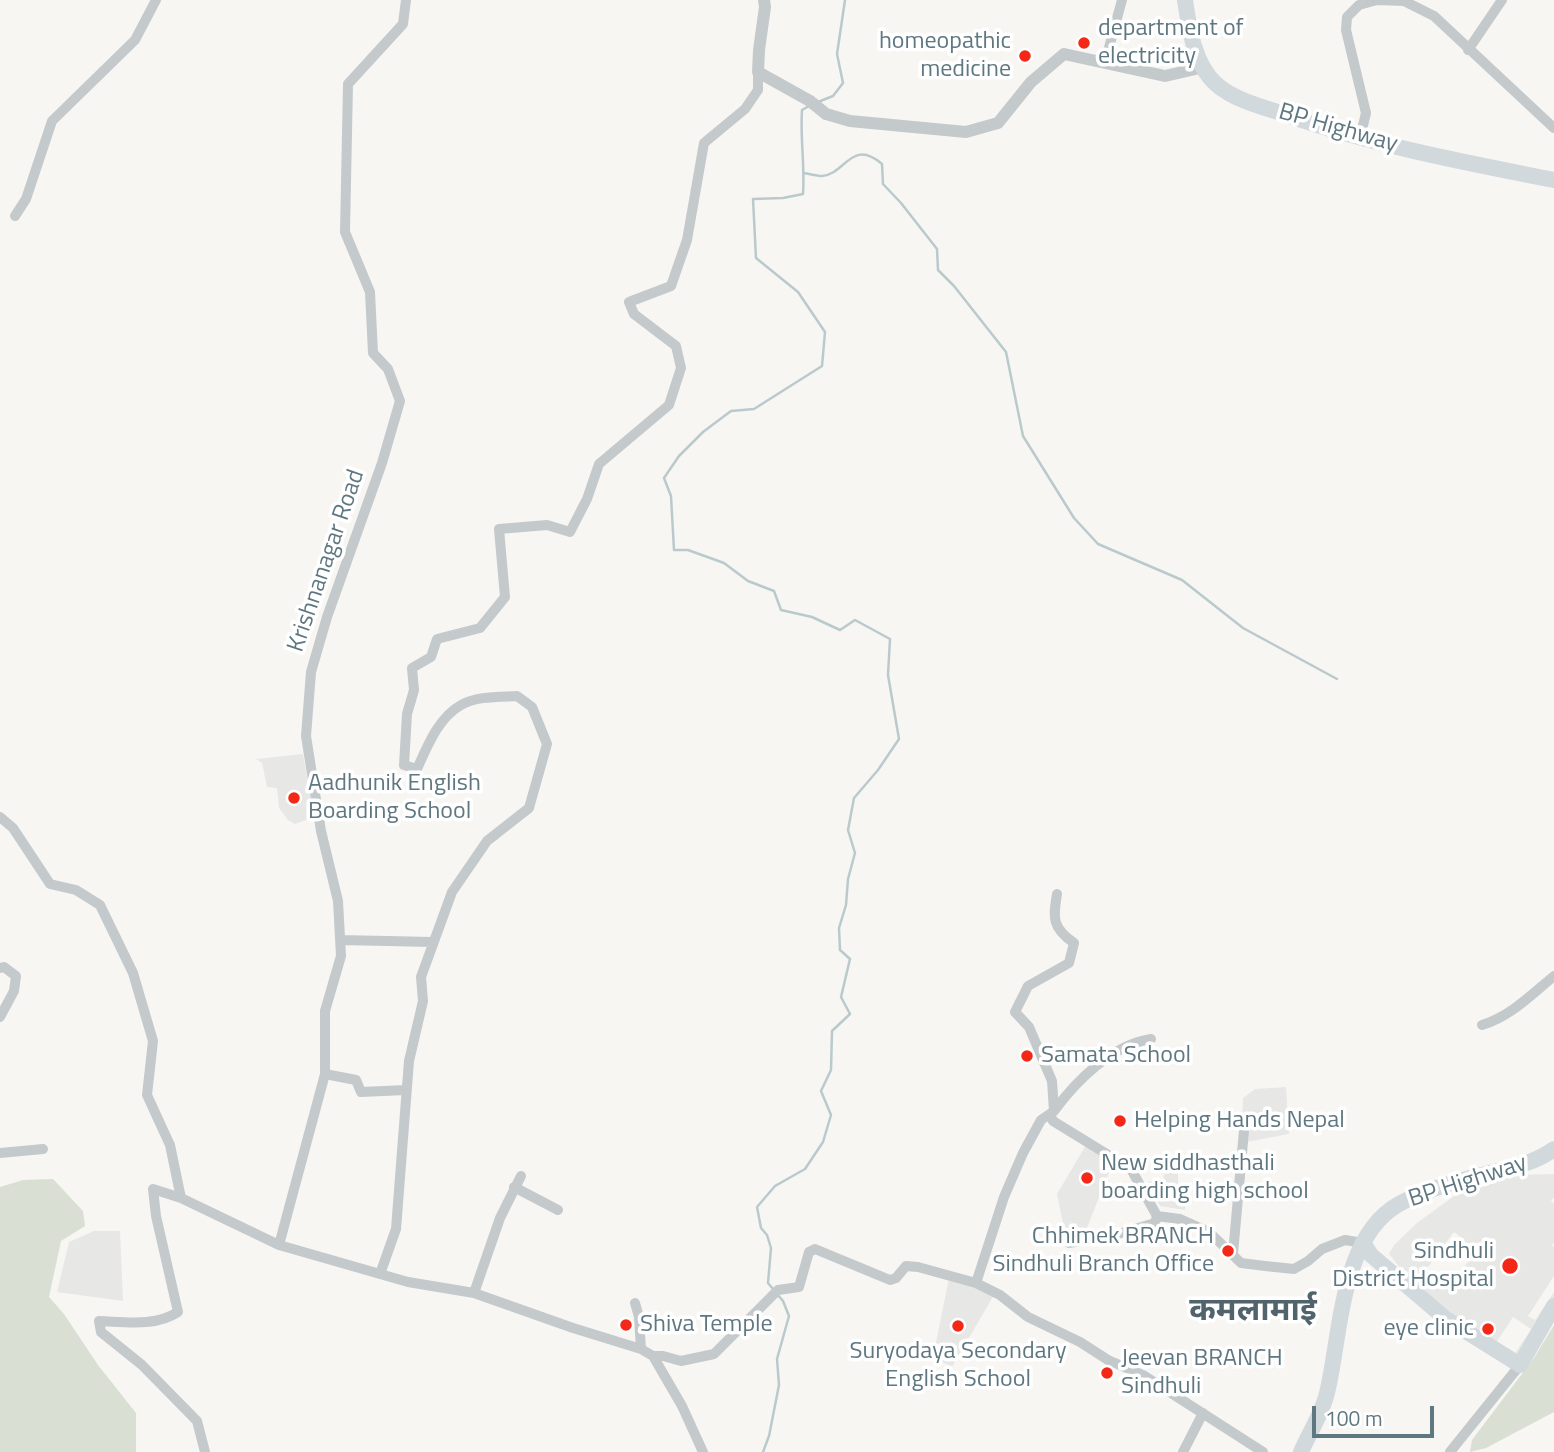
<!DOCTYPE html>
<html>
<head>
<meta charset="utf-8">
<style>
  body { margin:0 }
  #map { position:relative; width:1554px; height:1452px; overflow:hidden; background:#f7f6f3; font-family:"Titillium Web",sans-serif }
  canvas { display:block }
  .scale { position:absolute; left:1312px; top:1406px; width:122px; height:32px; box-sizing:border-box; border:4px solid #5f7781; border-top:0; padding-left:9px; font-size:21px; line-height:24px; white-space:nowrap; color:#5f7781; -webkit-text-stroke:5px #fff; paint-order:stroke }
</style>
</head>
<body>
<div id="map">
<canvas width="1554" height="1452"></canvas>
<div class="scale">100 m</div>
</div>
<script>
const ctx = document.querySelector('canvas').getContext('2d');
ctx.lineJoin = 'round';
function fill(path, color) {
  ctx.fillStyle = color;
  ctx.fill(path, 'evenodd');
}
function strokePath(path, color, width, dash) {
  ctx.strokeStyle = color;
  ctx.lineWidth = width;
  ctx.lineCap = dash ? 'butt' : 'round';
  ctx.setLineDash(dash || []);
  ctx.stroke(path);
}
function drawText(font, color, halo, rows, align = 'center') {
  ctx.font = font + ' "Titillium Web","Noto Sans Devanagari",sans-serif';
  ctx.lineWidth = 7;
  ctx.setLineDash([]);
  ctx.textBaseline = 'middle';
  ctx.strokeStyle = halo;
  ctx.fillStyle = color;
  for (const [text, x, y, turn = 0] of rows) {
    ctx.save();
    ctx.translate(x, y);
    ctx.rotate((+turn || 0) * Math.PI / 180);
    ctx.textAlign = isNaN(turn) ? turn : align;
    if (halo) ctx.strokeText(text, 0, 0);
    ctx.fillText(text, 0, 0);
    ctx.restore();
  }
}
const built = new Path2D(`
  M 303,754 L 314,817 L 295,824 L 288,820 L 279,808 L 277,788 L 267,787 L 262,763 L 256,759 Z
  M 1286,1087 L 1289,1134 L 1241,1143 L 1243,1098 L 1255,1089 Z
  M 1086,1145 L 1113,1162 L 1085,1233 L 1066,1238 L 1057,1194 Z
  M 1178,1167 L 1178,1187 L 1187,1190 L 1185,1210 L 1160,1206 L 1146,1182 L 1163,1181 L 1165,1168 Z
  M 1554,1174 L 1554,1197 L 1551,1201 L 1554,1204 L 1554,1243 L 1552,1245 L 1554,1247 L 1554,1276 L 1528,1316 L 1535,1320 L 1554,1292 L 1554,1300 L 1516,1358 L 1463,1324 L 1409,1279 L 1389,1254 L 1394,1245 L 1417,1223 L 1476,1180 L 1513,1175 ZM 1454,1232 L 1462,1238 L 1457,1245 L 1472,1256 L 1460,1273 L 1464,1276 L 1460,1282 L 1456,1279 L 1452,1285 L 1435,1273 L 1431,1278 L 1424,1272 L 1434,1259 L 1426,1253 L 1430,1246 L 1439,1252 ZM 1513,1317 L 1531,1329 L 1514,1355 L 1496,1343 Z
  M 94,1231 L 120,1231 L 123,1301 L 57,1292 L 69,1242 Z
  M 949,1278 L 994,1295 L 952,1367 L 933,1357 Z`);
const green = new Path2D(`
  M 53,1179 L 83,1211 L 85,1226 L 61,1241 L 49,1297 L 64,1314 L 98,1365 L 136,1413 L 136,1452 L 0,1452 L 0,1187 L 23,1180 Z
  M 1554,1325 L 1554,1412 L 1486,1448 L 1470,1452 L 1472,1440 L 1534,1358 Z`);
const stream = new Path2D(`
  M 818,102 L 833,96 L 843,83 L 837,54 L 845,0
  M 804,173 C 810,174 817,176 822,176 C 846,174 851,138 882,164 L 883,184 L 901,203 L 937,249 L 938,270 L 954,286 L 1006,352 L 1023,436 L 1074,518 L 1098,544 L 1182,580 L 1243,628 L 1337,679
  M 773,1289 L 768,1283 L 771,1248 L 767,1235 L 761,1228 L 757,1207 L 775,1186 L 805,1169 L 823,1142 L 831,1115 L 821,1091 L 831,1070 L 832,1031 L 850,1014 L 841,997 L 850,959 L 840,950 L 839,928 L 846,905 L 848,879 L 855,853 L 848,830 L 854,798 L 878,770 L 899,739 L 888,675 L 890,639 L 855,620 L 840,630 L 812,617 L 781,610 L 774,591 L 748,581 L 724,563 L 688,550 L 674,550 L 671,496 L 664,478 L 679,456 L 703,432 L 731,411 L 754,409 L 822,366 L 825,332 L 798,292 L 756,258 L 753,199 L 783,198 L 803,194 C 805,165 800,138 802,110 L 809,106
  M 763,1452 L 769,1436 L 779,1385 L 777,1359 L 789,1316 L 783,1301 L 777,1294`);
const minor = new Path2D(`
  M 1468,50 L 1502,0
  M 1105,62 L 1122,0
  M 1360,138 L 1366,113 L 1346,30 L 1347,17 L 1359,5 L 1377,0 L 1404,1 L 1434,16 L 1554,128
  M 15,216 L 26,199 L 52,121 L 135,40 L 156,0
  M 0,817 L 13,828 L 50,884 L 76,890 L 100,905 L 133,973 L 153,1041 L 147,1095 L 170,1145 L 181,1198 L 279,1245 L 408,1282 L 474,1293 L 573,1328 L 641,1349 L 653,1356 L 682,1406 L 703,1452
  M 340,940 L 433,942
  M 0,968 L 4,967 L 16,976 L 14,991 L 0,1017
  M 1482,1025 C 1510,1017 1532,994 1554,976
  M 325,1074 L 356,1080 L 361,1092 L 406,1090
  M 1054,1111 C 1077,1080 1112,1045 1151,1039
  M 1050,1114 L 1053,1121 L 1131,1169 L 1157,1216 L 1180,1219 L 1209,1232 L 1241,1263 L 1265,1266 L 1294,1269 L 1308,1261 L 1322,1249 L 1345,1240 L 1363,1243
  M 0,1153 L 43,1149
  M 514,1187 L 558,1210
  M 181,1198 L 153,1189 L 156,1216 L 178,1312 C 155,1327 126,1322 99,1321 L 101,1332 L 142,1365 L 197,1421 L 205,1452
  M 1069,1243 L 1118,1234 L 1155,1223 L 1157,1216
  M 279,1245 L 325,1074 L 325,1011 L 341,956 L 338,901 L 321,831 L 306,736 L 311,672 L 327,617 L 382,463 L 400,401 L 388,369 L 373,353 L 370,292 L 345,232 L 348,84 L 403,24 L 406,0
  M 1233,1254 L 1245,1119
  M 380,1274 L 396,1229 L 409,1061 L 423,1001 L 421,977 L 452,892 L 487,841 L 529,808 L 547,744 L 532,707 L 517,696 C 500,697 476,696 461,705 C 438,718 427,747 417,769 L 404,765 L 407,714 L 414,690 L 412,668 L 431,657 L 437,639 L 480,628 L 505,597 L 499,529 L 547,525 L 570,532 L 587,499 L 599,464 L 669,405 L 681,368 L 676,346 L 634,314 L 629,302 L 671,286 L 687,240 L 704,143 L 745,109 L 758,90 L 758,72
  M 976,1283 L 1004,1197 L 1023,1153 L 1041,1120 L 1054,1111 L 1052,1081 L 1029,1027 L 1015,1012 L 1028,986 L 1069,963 L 1074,943 C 1052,928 1053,918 1057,894
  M 474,1293 L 500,1218 L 521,1176
  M 635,1303 L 639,1317 L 641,1349
  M 653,1356 L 663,1356 L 681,1361 L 714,1354 L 778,1290 L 799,1287 L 809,1252 L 815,1249 L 890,1280 L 896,1278 L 906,1266 L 918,1267 L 976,1283 L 1000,1295 L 1028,1317 L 1080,1342 L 1108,1360 L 1143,1375 L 1263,1452
  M 1183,1452 L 1203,1413
  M 1450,1452 L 1520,1365`);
const tertiary = new Path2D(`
  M 764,0 L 765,7 L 759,50 L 758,72 L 810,101 L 826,114 L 850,121 L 966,132 L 998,123 L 1031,82 L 1064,54 L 1165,76 L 1204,67`);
const primary = new Path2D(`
  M 1363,1243 L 1371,1255 L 1446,1319 L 1520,1365 L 1554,1306`);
const trunk = new Path2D(`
  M 1185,0 C 1189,28 1194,64 1216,84 C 1234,100 1262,107 1284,114 C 1372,145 1463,162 1554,180
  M 1301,1452 C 1309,1433 1322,1414 1327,1393 C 1341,1336 1340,1237 1399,1204 C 1426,1189 1460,1180 1490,1173 C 1513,1167 1535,1163 1554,1149`);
const markers = [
  [1084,43,7,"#f42816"],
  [1025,56,7,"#f42816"],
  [294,798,7,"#f42816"],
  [1027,1056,7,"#f42816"],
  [1120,1121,7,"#f42816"],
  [1087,1178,7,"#f42816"],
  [1228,1251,7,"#f42816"],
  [1510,1266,9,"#f42816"],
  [626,1325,7,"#f42816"],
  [958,1326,7,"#f42816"],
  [1488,1329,7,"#f42816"],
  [1107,1373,7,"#f42816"]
];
const poiNames = [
  ["department of",1098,29],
  ["electricity",1098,57],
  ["homeopathic",1011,42,"right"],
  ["medicine",1011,70,"right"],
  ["Aadhunik English",308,784],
  ["Boarding School",308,812],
  ["Samata School",1041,1056],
  ["Helping Hands Nepal",1134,1121],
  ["New siddhasthali",1101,1164],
  ["boarding high school",1101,1192],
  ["Chhimek BRANCH",1214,1237,"right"],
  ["Sindhuli Branch Office",1214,1265,"right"],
  ["Sindhuli",1494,1252,"right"],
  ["District Hospital",1494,1280,"right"],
  ["Shiva Temple",640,1325],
  ["eye clinic",1474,1329,"right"],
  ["Suryodaya Secondary",958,1352,"center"],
  ["English School",958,1380,"center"],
  ["Jeevan BRANCH",1121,1359],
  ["Sindhuli",1121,1387]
];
const streetNames = [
  ["BP Highway",1338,129,16],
  ["Krishnanagar Road",327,561,-71],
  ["BP Highway",1468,1182,-18]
];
const districtNames = [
  ["कमलामाई",1253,1312]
];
fill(built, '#e7e8e6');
fill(green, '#d9dfd3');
strokePath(stream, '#bacacc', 2.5);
strokePath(minor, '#c4c9cc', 10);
strokePath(tertiary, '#c4c9cc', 12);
strokePath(primary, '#d2d9dc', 16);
strokePath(trunk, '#d2d9dc', 16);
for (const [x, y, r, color] of markers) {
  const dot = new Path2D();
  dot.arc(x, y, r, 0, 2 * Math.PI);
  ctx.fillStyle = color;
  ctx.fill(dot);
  strokePath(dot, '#fff', 2.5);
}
drawText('24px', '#5f7781', '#fff', poiNames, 'left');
drawText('24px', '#5f7781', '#fff', streetNames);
drawText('bold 32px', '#51646b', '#fff', districtNames);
</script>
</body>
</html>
